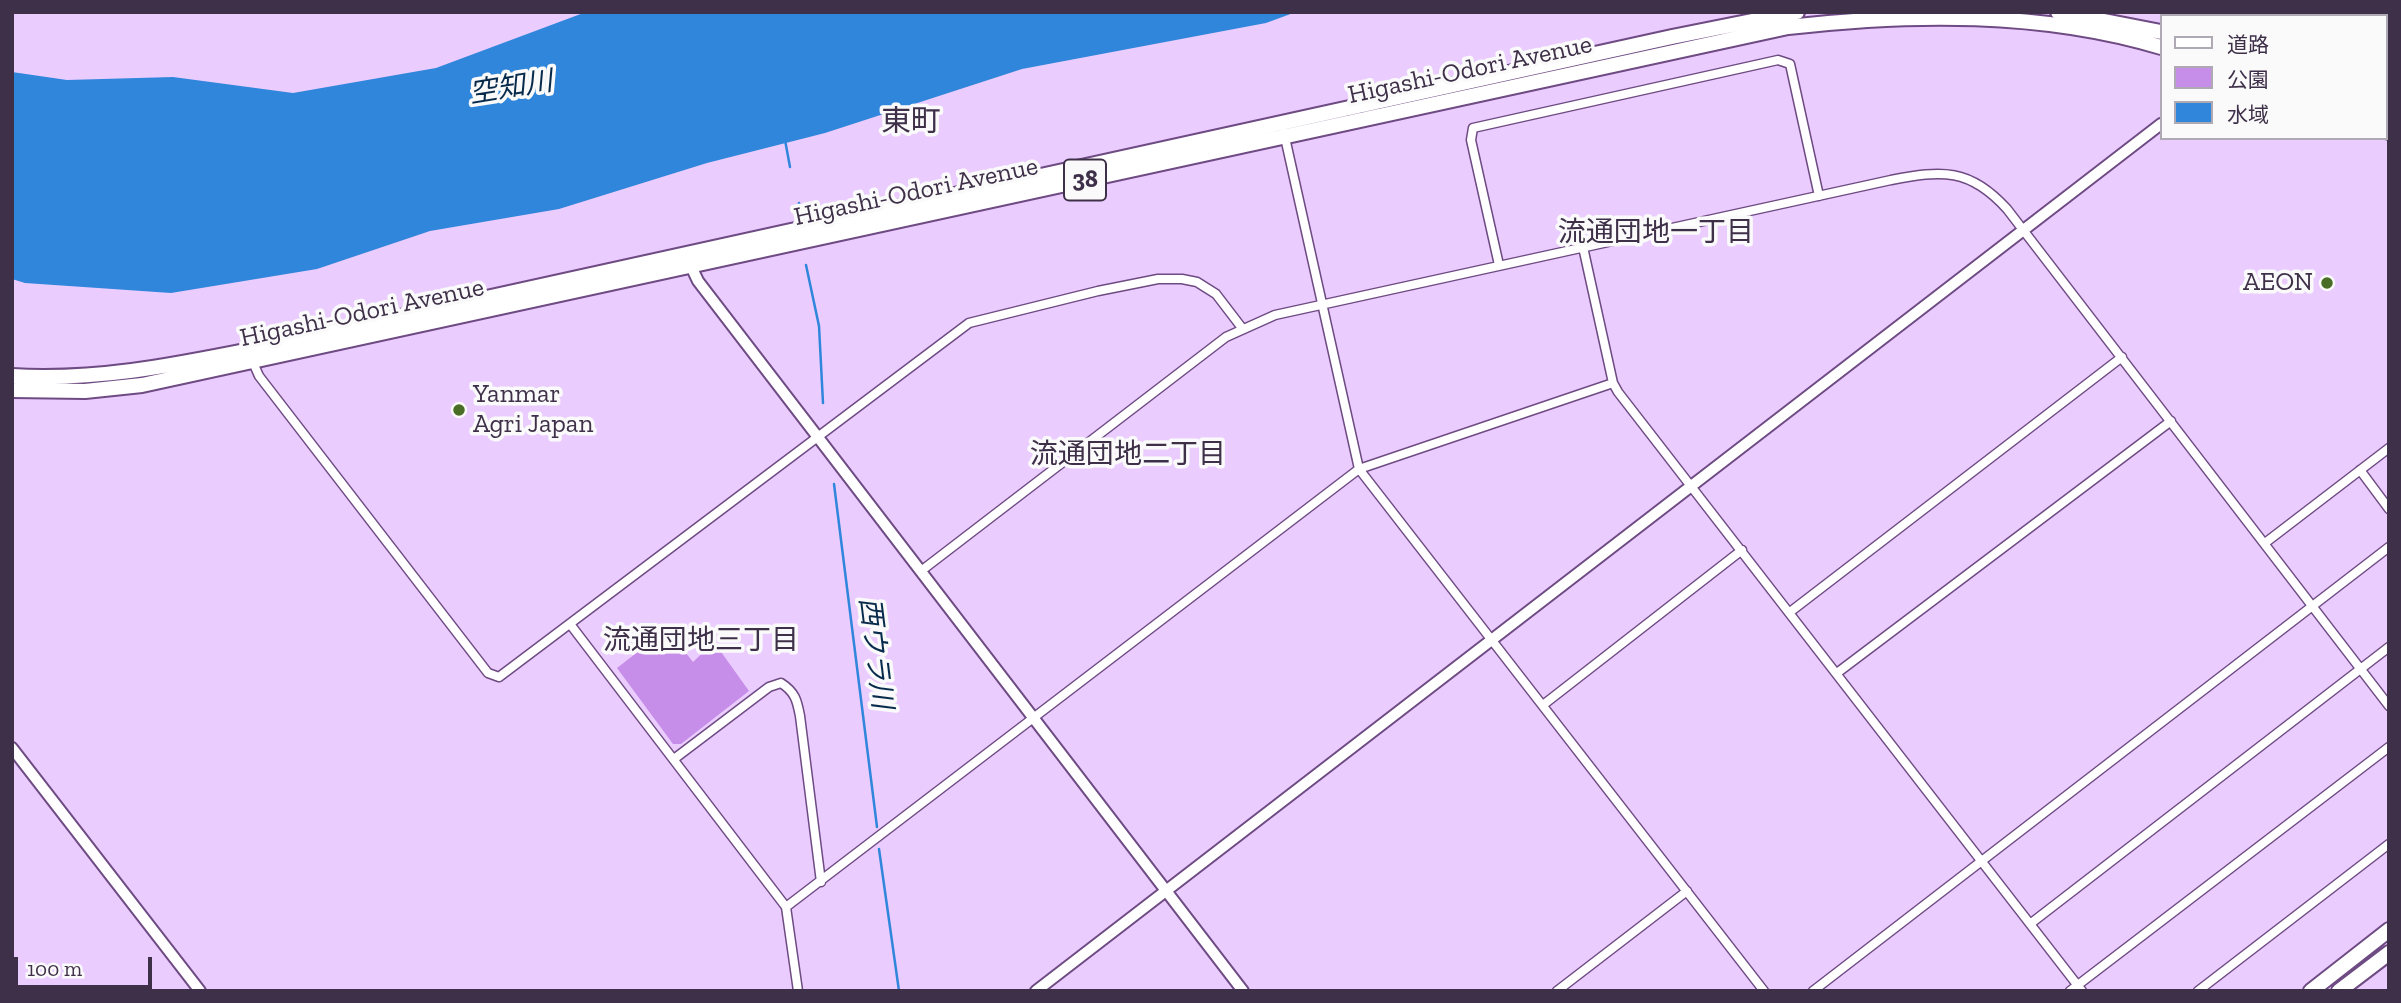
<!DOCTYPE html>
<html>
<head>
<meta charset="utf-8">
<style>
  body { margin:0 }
  #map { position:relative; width:2401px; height:1003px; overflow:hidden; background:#ebccff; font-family:"Zilla Slab","Noto Sans JP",serif }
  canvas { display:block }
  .frame { position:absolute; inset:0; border:14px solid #3f3049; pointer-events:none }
  .legend { position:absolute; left:2160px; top:14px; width:228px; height:126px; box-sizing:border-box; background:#fafafa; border:2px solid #afa9b3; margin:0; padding:9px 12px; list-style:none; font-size:21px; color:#3f3049 }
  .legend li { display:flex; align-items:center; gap:14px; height:35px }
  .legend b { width:35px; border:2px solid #afa9b3 }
  .scale { position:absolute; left:14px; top:957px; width:138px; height:32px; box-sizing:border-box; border:4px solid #3f3049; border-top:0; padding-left:9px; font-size:21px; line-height:24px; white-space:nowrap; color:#3f3049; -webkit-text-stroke:5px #fafafa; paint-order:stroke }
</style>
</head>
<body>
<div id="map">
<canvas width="2401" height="1003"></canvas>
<div class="frame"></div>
<ul class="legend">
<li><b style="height:9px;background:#fff"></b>道路</li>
<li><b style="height:19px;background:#c78ee9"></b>公園</li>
<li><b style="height:19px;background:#3086db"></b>水域</li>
</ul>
<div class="scale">100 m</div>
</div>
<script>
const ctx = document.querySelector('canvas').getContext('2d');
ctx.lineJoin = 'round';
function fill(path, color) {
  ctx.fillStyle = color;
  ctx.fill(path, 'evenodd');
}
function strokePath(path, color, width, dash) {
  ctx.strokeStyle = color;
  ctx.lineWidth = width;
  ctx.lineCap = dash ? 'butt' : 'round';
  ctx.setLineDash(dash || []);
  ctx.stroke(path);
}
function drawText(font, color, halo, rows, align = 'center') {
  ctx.font = font + ' "Zilla Slab","Noto Sans JP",serif';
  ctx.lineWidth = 7;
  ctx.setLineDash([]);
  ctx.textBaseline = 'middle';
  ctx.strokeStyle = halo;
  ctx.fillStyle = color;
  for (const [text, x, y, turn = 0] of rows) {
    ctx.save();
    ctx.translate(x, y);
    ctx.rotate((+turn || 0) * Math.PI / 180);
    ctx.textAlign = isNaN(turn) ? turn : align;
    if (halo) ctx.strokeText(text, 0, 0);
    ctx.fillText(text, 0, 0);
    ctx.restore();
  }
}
const green = new Path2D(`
  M 667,629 L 693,662 L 714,642 L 749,691 L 681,744 L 673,744 L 617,668 Z`);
const water = new Path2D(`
  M 586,12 L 1296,12 L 1266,23 L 1022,69 L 825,133 L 707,163 L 559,209 L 430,231 L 317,269 L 171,293 L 25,283 L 12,279 L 12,72 L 67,80 L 173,77 L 293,93 L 436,68 Z`);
const stream = new Path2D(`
  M 785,140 L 790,167
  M 799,203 L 799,207
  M 806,265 L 819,326 L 823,403
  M 834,484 L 877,827
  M 879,849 L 899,991`);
const street = new Path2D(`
  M 1284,133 L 1359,469 L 1764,991
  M 1583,247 L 1613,383 L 1618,392 L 2082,991
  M 1499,265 L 1471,140 L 1473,128 L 1778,60 L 1790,64 L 1819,196
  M 252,360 L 259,376 L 488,673 L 499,677 L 969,323 L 1098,291 L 1158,279 L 1182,279 L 1197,282 L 1216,294 L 1242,328
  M 2360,470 L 2389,509
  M 2265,543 L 2389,448
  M 921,571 L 1226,337 L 1275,315 L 1891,180 C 1942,170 1970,168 2007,209 L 2389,706
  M 1790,612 L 2122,357
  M 570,624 L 786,907 L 798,991
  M 1837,673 L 2171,421
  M 1543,705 L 1742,550
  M 674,759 L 769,687 L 781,683 C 795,692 797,700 800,716 L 821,882
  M 786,907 L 1359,469 L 1613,383
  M 2030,924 L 2389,647
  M 1557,991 L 1687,891
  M 1813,991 L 2389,547
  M 2070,991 L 2389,747
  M 2198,991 L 2389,844`);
const secondary = new Path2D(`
  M 688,260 L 698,281 L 1243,991
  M 12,748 L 200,991
  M 1036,991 L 2161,124`);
const highway = new Path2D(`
  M 2058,12 L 2161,32
  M 2385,116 L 2389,117
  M 2385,130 L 2389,132
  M 12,376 C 94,381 170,366 250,350 L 1672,37 L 1797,12
  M 12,390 L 85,391 L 142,385 L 1788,27 C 1911,13 2041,11 2161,47
  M 2311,991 L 2389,930
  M 2339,991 L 2389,953`);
const markers = [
  [2327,283,7,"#496d26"],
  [459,410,7,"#496d26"]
];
const shields = [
  [1085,180,42]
];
const shieldNames = [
  ["38",1085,180]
];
const streetNames = [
  ["Higashi-Odori Avenue",1470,70,-12],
  ["Higashi-Odori Avenue",916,192,-12],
  ["Higashi-Odori Avenue",362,313,-12]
];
const poiNames = [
  ["AEON",2313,283],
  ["Yanmar",473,395,"left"],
  ["Agri Japan",473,425,"left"]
];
const waterNames = [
  ["空知川",511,88,-9],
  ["西ウラ川",875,653,83]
];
const neighbourhoodNames = [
  ["流通団地一丁目",1656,233],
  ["流通団地二丁目",1128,455],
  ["流通団地三丁目",701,641]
];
const quarterNames = [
  ["東町",911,122]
];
fill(green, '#c78ee9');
fill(water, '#3086db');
strokePath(stream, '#3086db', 2.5);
strokePath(street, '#6e4b83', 11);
strokePath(secondary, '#6e4b83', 14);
strokePath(highway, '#6e4b83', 18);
strokePath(street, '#fff', 8);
strokePath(secondary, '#fff', 10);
strokePath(highway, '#fff', 14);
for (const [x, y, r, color] of markers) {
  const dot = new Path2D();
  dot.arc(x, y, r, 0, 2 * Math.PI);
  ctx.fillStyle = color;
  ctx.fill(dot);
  strokePath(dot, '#fafafa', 2.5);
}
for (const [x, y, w] of shields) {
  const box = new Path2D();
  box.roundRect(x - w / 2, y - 20.5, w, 41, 5);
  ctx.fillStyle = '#fafafa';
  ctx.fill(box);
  strokePath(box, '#3f3049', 2);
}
drawText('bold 24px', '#3f3049', null, shieldNames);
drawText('26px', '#3f3049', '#fafafa', streetNames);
drawText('26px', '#3f3049', '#fafafa', poiNames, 'right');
drawText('italic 28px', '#082b4c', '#fafafa', waterNames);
drawText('28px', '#3f3049', '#fafafa', neighbourhoodNames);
drawText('30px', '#3f3049', '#fafafa', quarterNames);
</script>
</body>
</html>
